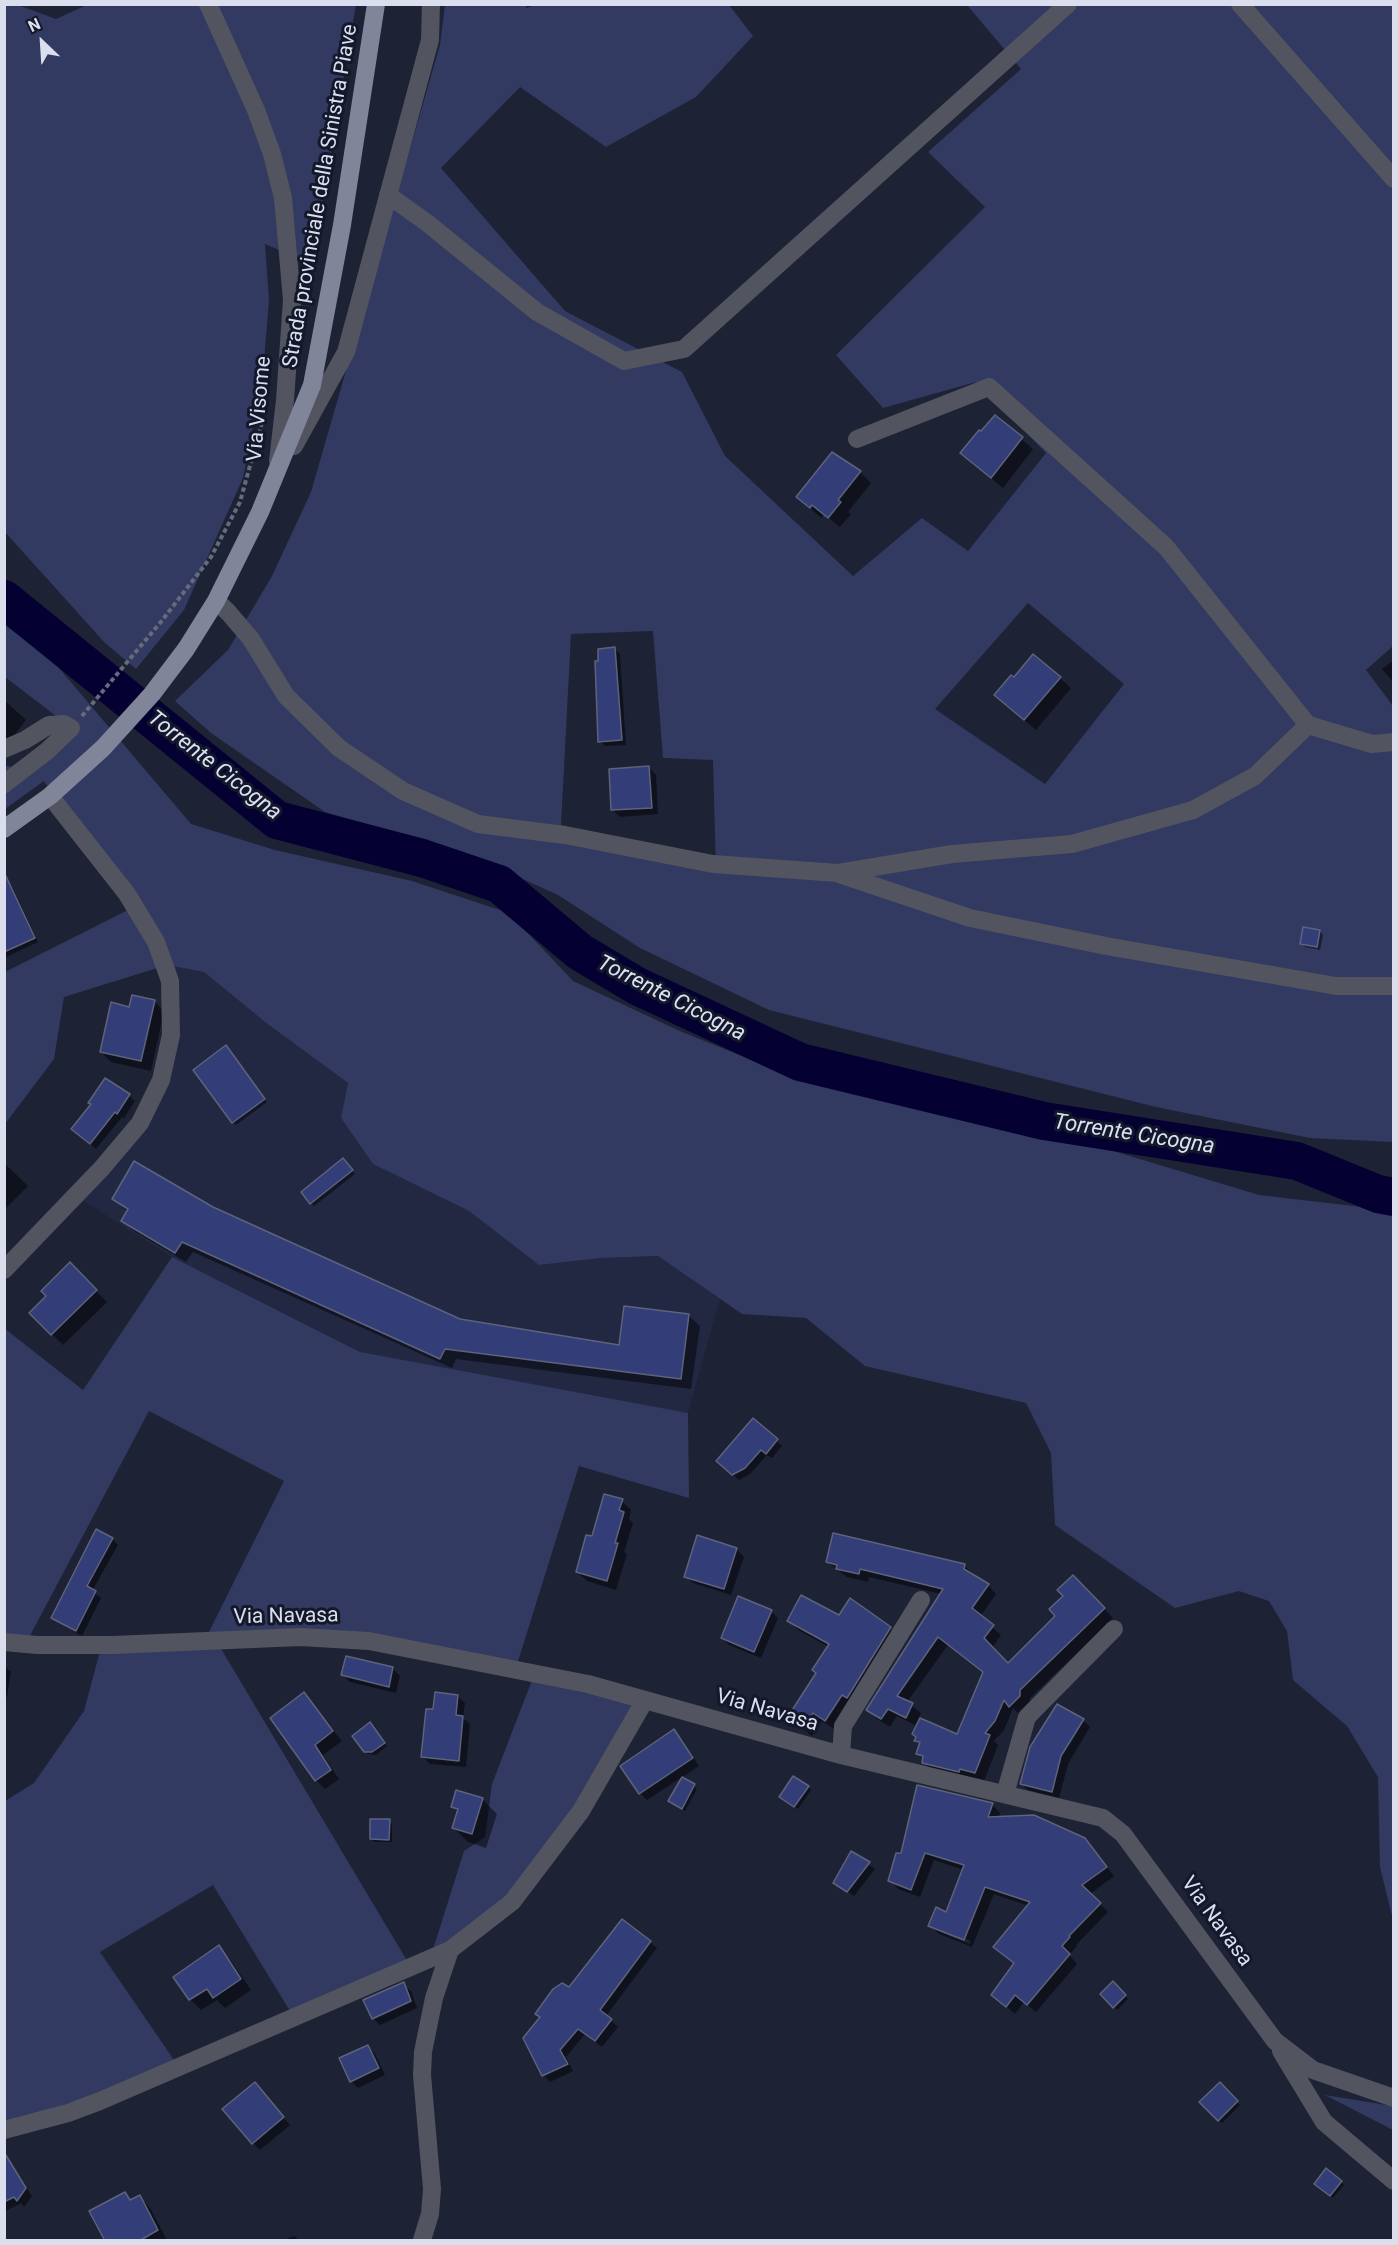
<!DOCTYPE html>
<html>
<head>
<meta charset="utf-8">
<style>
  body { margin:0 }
  #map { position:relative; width:1398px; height:2245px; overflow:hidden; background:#1d2235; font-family:Roboto,sans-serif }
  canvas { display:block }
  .frame { position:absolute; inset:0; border:6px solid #dbdfed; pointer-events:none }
  .north { position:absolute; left:12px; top:12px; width:60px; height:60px; -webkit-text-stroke:4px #14182b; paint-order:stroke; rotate:335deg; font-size:16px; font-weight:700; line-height:24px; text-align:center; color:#dbdfed }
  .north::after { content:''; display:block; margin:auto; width:21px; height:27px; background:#dbdfed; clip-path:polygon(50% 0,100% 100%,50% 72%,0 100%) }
</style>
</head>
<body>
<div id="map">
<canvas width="1398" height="2245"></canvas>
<div class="frame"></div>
<div class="north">N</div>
</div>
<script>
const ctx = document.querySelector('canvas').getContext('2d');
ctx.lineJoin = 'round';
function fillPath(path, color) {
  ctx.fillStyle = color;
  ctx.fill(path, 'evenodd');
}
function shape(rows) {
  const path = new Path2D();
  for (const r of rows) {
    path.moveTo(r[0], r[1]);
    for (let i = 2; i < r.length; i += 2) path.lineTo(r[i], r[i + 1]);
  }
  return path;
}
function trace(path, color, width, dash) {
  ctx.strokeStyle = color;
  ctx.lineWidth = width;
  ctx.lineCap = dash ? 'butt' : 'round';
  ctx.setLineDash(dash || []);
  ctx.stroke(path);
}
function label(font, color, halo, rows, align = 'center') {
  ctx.font = font + ' Roboto,sans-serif';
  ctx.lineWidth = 6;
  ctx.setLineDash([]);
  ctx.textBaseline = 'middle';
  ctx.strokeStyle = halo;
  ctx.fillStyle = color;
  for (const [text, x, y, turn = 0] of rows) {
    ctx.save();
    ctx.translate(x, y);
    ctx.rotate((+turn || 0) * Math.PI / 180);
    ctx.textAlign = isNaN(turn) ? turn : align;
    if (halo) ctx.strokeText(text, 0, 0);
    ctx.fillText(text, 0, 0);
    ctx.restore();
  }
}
const built = shape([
  [167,965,204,972,265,1022,348,1083,341,1118,373,1164,469,1211,539,1265,601,1258,658,1256,720,1299,688,1413,416,1380,172,1257,71,1193,126,1133,152,1089,165,1029]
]);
const green = shape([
  [89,4,356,5,312,264,265,244,269,300,263,374,243,478,184,610,136,669,105,643,5,532,5,5,18,5,56,19],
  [526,4,526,8,540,4,729,5,753,36,696,97,606,147,520,87,441,168,565,311,682,372,725,456,853,576,922,518,968,551,1046,453,976,382,883,408,836,355,985,207,928,152,1021,69,967,5,1393,5,1394,645,1366,670,1393,706,1393,1142,1310,1138,1156,1107,769,1010,640,948,558,895,461,851,325,812,211,733,175,701,228,650,272,576,311,492,440,45,445,5],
  [1028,603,1124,684,1045,784,935,709],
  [653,631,663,758,713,760,716,870,561,825,571,634],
  [5,625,53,661,191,824,275,850,412,881,509,913,573,981,682,1032,804,1081,1100,1147,1259,1195,1371,1208,1393,1216,1393,1920,1380,1867,1378,1777,1347,1726,1293,1680,1287,1631,1269,1601,1239,1591,1175,1608,1055,1525,1051,1453,1026,1403,865,1366,806,1318,742,1314,658,1256,601,1258,539,1265,469,1211,373,1164,341,1118,348,1083,265,1022,204,972,167,965,64,997,54,1059,5,1124,5,972,130,909,44,781,5,809,5,766,32,768,77,732,5,677],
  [172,1257,360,1352,688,1413,689,1498,579,1466,515,1671,368,1645,220,1647,409,1964,290,2011,213,1885,100,1952,174,2060,102,2093,5,2123,5,1801,34,1783,84,1711,100,1651,207,1636,284,1481,149,1411,24,1647,5,1645,4,1328,83,1390],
  [534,1675,647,1706,518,1901,431,1956,464,1851,485,1837,492,1784],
  [1325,2095,1393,2106,1393,2130]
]);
const shadow = shape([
  [995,417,1033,449,1003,488,962,453],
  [860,472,871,483,848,512,851,514,840,527,824,514,821,518,798,497],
  [614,649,620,654,626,745,605,746,599,741,600,662],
  [1394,660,1394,683,1382,669],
  [1060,678,1071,688,1036,730,1007,706,1014,680],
  [4,700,26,720,6,746,4,744],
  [649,768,656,775,658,814,620,817,613,810],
  [9,884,13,888,38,942,4,958,4,886],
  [1320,931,1323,935,1320,950,1305,947,1302,944],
  [154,1001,164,1011,151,1071,111,1062,101,1052,130,1008],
  [229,1050,267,1102,236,1125,233,1122],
  [129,1096,135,1101,124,1118,122,1117,96,1149,79,1134,92,1105],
  [4,1163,28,1186,4,1210],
  [346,1163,355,1174,314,1206,311,1203],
  [114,1199,212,1209,459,1321,620,1347,689,1316,700,1326,691,1389,456,1359,452,1368,193,1252,186,1262,134,1231,123,1221,128,1212],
  [70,1265,107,1302,63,1345,31,1313,48,1297],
  [753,1420,782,1446,772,1458,767,1455,750,1474,739,1480,718,1461],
  [622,1501,631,1510,629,1519,633,1523,624,1552,627,1554,616,1590,587,1581,577,1572,593,1538],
  [96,1531,112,1539,118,1545,92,1591,101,1598,82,1636,59,1623,53,1618],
  [698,1537,737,1550,744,1557,731,1595,693,1583,686,1576],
  [827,1562,964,1565,973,1574,973,1576,988,1585,996,1594,980,1617,1001,1635,992,1648,1009,1665,1057,1616,1073,1577,1113,1618,1029,1699,1031,1701,1019,1714,1013,1708,1004,1730,994,1741,998,1745,984,1781,932,1771,918,1753,921,1745,916,1741,958,1736,984,1673,948,1645,907,1702,921,1713,915,1725,897,1716,890,1727,877,1719,868,1710,941,1594,869,1577,868,1582,847,1577],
  [771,1611,778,1618,761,1658,729,1645,722,1638],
  [839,1617,890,1628,899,1637,834,1729,822,1721,812,1736,789,1718,818,1674,829,1647,798,1630,789,1621],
  [347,1658,393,1669,400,1676,396,1693,350,1682,343,1675],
  [4,1666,11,1672,7,1697,4,1697],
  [304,1694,342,1741,323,1755,339,1779,325,1789,316,1780],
  [458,1696,465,1703,463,1718,470,1724,466,1767,430,1764,423,1757,434,1711],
  [1083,1720,1090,1727,1068,1764,1059,1798,1028,1790,1021,1783],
  [373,1727,387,1746,376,1755,369,1754,365,1751],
  [674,1731,681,1738,699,1766,647,1800,640,1793],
  [694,1786,697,1789,685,1811,670,1801],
  [808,1787,811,1790,798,1809,784,1800],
  [482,1799,497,1814,486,1848,468,1842,453,1827,458,1812,453,1806],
  [992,1804,1000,1813,999,1818,1085,1840,1114,1876,1090,1894,1108,1912,1076,1945,1077,1946,1069,1955,1077,1964,1036,2012,1024,2002,1015,2014,993,1995,1015,1964,995,1947,1029,1906,994,1894,972,1947,939,1934,930,1925,947,1914,964,1870,934,1860,920,1897,898,1889,890,1880,898,1851,903,1854],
  [938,1928,971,1941,970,1944,938,1931],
  [389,1821,392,1824,392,1842,374,1842,371,1839],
  [851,1853,875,1869,854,1896,835,1883],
  [650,1942,657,1948,606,2016,618,2027,602,2047,585,2034,566,2057,573,2071,550,2082,543,2075,569,1990],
  [218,1947,229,1958,251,1990,225,2008,217,2000,201,2010,190,1999,175,1977],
  [1113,1983,1128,1999,1117,2010,1102,1994],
  [403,1984,411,1991,417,2008,380,2025,373,2018],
  [368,2047,375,2054,385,2075,358,2088,351,2081],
  [1220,2085,1240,2105,1222,2123,1202,2102],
  [261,2091,290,2125,260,2150,253,2143],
  [4,2153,32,2196,24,2207,21,2203,4,2212],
  [1341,2182,1344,2185,1333,2198,1319,2187],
  [125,2194,132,2201,140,2197,150,2208,167,2240,106,2240],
  [294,2236,299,2240,283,2240]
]);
const river = shape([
  [4,599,277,820,422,858,499,884,580,952,637,986,800,1062,1044,1121,1297,1161,1378,1194,1394,1197]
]);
const building = shape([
  [995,415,1023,437,991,478,960,453,979,430,981,431,995,415],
  [832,452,861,471,838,500,841,502,828,518,812,505,810,508,796,497,832,452],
  [615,647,622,740,598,742,595,661,598,661,598,649,615,647],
  [1033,654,1061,677,1024,720,994,695,1011,675,1014,677,1033,654],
  [649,766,652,808,611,810,609,769,649,766],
  [4,872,35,938,4,952,4,872],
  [1303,927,1320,930,1317,947,1300,944,1303,927],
  [132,995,155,1000,141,1061,100,1052,111,1002,129,1007,132,995],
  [226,1045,265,1099,232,1123,193,1070,226,1045],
  [105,1078,130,1094,117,1114,115,1112,90,1144,71,1129,91,1104,88,1103,105,1078],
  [343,1158,353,1170,310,1204,301,1192,343,1158],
  [134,1161,213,1207,460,1319,619,1345,624,1306,689,1314,681,1379,445,1349,440,1359,182,1242,175,1253,121,1221,128,1209,112,1199,134,1161],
  [70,1262,97,1290,51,1335,29,1313,46,1296,41,1291,70,1262],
  [753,1418,778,1439,766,1454,761,1450,745,1468,732,1475,716,1461,753,1418],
  [604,1494,623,1499,619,1510,624,1512,615,1543,618,1543,607,1581,576,1572,586,1535,592,1536,604,1494],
  [96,1529,113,1538,87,1586,96,1591,76,1631,51,1618,96,1529],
  [833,1533,965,1564,964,1569,989,1584,972,1608,994,1625,984,1638,1008,1663,1055,1616,1049,1609,1063,1596,1057,1590,1073,1575,1105,1608,1020,1690,1020,1696,1009,1707,1004,1700,995,1721,985,1733,990,1735,975,1773,960,1769,959,1772,922,1763,923,1756,916,1754,920,1742,914,1741,916,1737,912,1734,920,1718,957,1734,983,1672,938,1637,897,1696,913,1703,906,1718,888,1709,881,1719,866,1710,943,1589,860,1569,859,1574,836,1569,837,1565,826,1562,833,1533],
  [697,1535,737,1548,724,1589,684,1577,697,1535],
  [801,1595,839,1615,850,1598,891,1627,847,1698,842,1695,825,1721,813,1713,803,1728,787,1718,816,1673,812,1670,829,1644,787,1621,801,1595],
  [738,1596,772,1610,754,1652,721,1638,738,1596],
  [346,1656,393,1667,389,1687,341,1675,346,1656],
  [304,1692,333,1731,315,1745,331,1770,315,1781,270,1718,304,1692],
  [435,1692,458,1695,456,1715,463,1716,459,1761,421,1757,426,1709,433,1709,435,1692],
  [1057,1704,1084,1719,1061,1756,1052,1792,1020,1784,1030,1747,1057,1704],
  [370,1722,385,1743,372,1752,364,1752,352,1736,370,1722],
  [674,1729,693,1758,639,1794,620,1766,674,1729],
  [793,1776,809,1786,794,1807,779,1797,793,1776],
  [682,1777,695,1784,682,1809,668,1801,682,1777],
  [917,1785,993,1803,988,1817,1034,1815,1085,1838,1107,1867,1082,1885,1101,1903,1069,1936,1070,1937,1062,1946,1070,1954,1027,2005,1015,1995,1006,2007,991,1995,1014,1963,993,1947,1030,1902,985,1887,964,1940,928,1926,936,1907,946,1912,964,1865,925,1853,911,1890,888,1881,896,1853,901,1853,917,1785],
  [456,1790,483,1798,472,1834,452,1828,458,1809,451,1807,456,1790],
  [370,1819,390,1819,389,1840,370,1839,370,1819],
  [851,1851,870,1862,847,1892,833,1883,851,1851],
  [622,1919,651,1941,600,2010,612,2019,595,2041,578,2029,560,2050,568,2064,542,2076,523,2038,540,2017,535,2014,553,1989,562,1983,569,1987,622,1919],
  [219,1945,241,1979,213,1998,207,1989,189,2000,173,1977,219,1945],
  [1113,1981,1126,1995,1113,2008,1100,1994,1113,1981],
  [404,1982,411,2001,372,2019,363,2000,404,1982],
  [368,2045,379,2068,350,2082,339,2058,368,2045],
  [255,2082,284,2117,252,2144,222,2109,255,2082],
  [1220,2082,1238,2101,1218,2121,1199,2102,1220,2082],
  [4,2152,26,2188,17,2201,14,2197,4,2202,4,2152],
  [1326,2168,1342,2181,1330,2196,1314,2184,1326,2168],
  [125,2192,130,2200,140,2195,158,2230,139,2241,105,2241,89,2211,125,2192]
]);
const path = shape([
  [82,716,160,623,211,557,240,502,262,422]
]);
const minor = shape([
  [208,4,256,110,272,154,283,198,292,300,285,400,278,461],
  [1240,4,1394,179],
  [388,195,426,222,537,312,624,361,684,349,1068,4],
  [857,439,989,387,1166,547,1308,725,1372,744,1394,742],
  [294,446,346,352,430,40,431,4],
  [216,601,228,612,251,639,286,696,339,748,403,791,478,824,565,835,713,864,838,873,952,854,1072,844,1193,810,1255,776,1308,725],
  [4,749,25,740,49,725,64,724,71,728,47,751,4,784],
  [839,874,970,918,1106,946,1336,986,1394,986],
  [4,1270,102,1168,140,1123,161,1080,171,1035,170,981,156,942,127,894,50,796],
  [4,1642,37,1645,113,1645,300,1637,369,1641,588,1684,841,1755,1103,1818,1123,1834,1275,2041,1313,2070,1394,2098],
  [841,1755,843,1726,921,1600],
  [1005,1794,1027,1717,1114,1629],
  [1281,2051,1324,2122,1394,2181],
  [4,2130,68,2113,100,2101,450,1950],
  [422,2240,430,2214,432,2189,422,2075,423,2052,434,1998,450,1950,512,1902,581,1811,645,1700]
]);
const major = shape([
  [4,829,50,796,103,748,152,694,186,649,216,601,260,512,312,385,342,225,376,4]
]);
const streetNames = [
  ["Strada provinciale della Sinistra Piave",321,196,-80],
  ["Via Visome",260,409,-85],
  ["Via Navasa",286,1617,-1],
  ["Via Navasa",767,1711,16],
  ["Via Navasa",1216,1922,54]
];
const waterNames = [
  ["Torrente Cicogna",214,766,38],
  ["Torrente Cicogna",671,999,27],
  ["Torrente Cicogna",1134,1135,9]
];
fillPath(built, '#222842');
fillPath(green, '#323a61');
fillPath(shadow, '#0007');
trace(river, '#050032', 38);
fillPath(building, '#333d78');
trace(building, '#5d637b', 1.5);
trace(path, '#666b7c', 4, [4.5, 3]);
trace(minor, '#52545f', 18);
trace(major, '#80859a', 18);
label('21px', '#dbdfed', '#14182b', streetNames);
label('italic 22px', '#dce1f4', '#14182b', waterNames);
</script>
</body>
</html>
